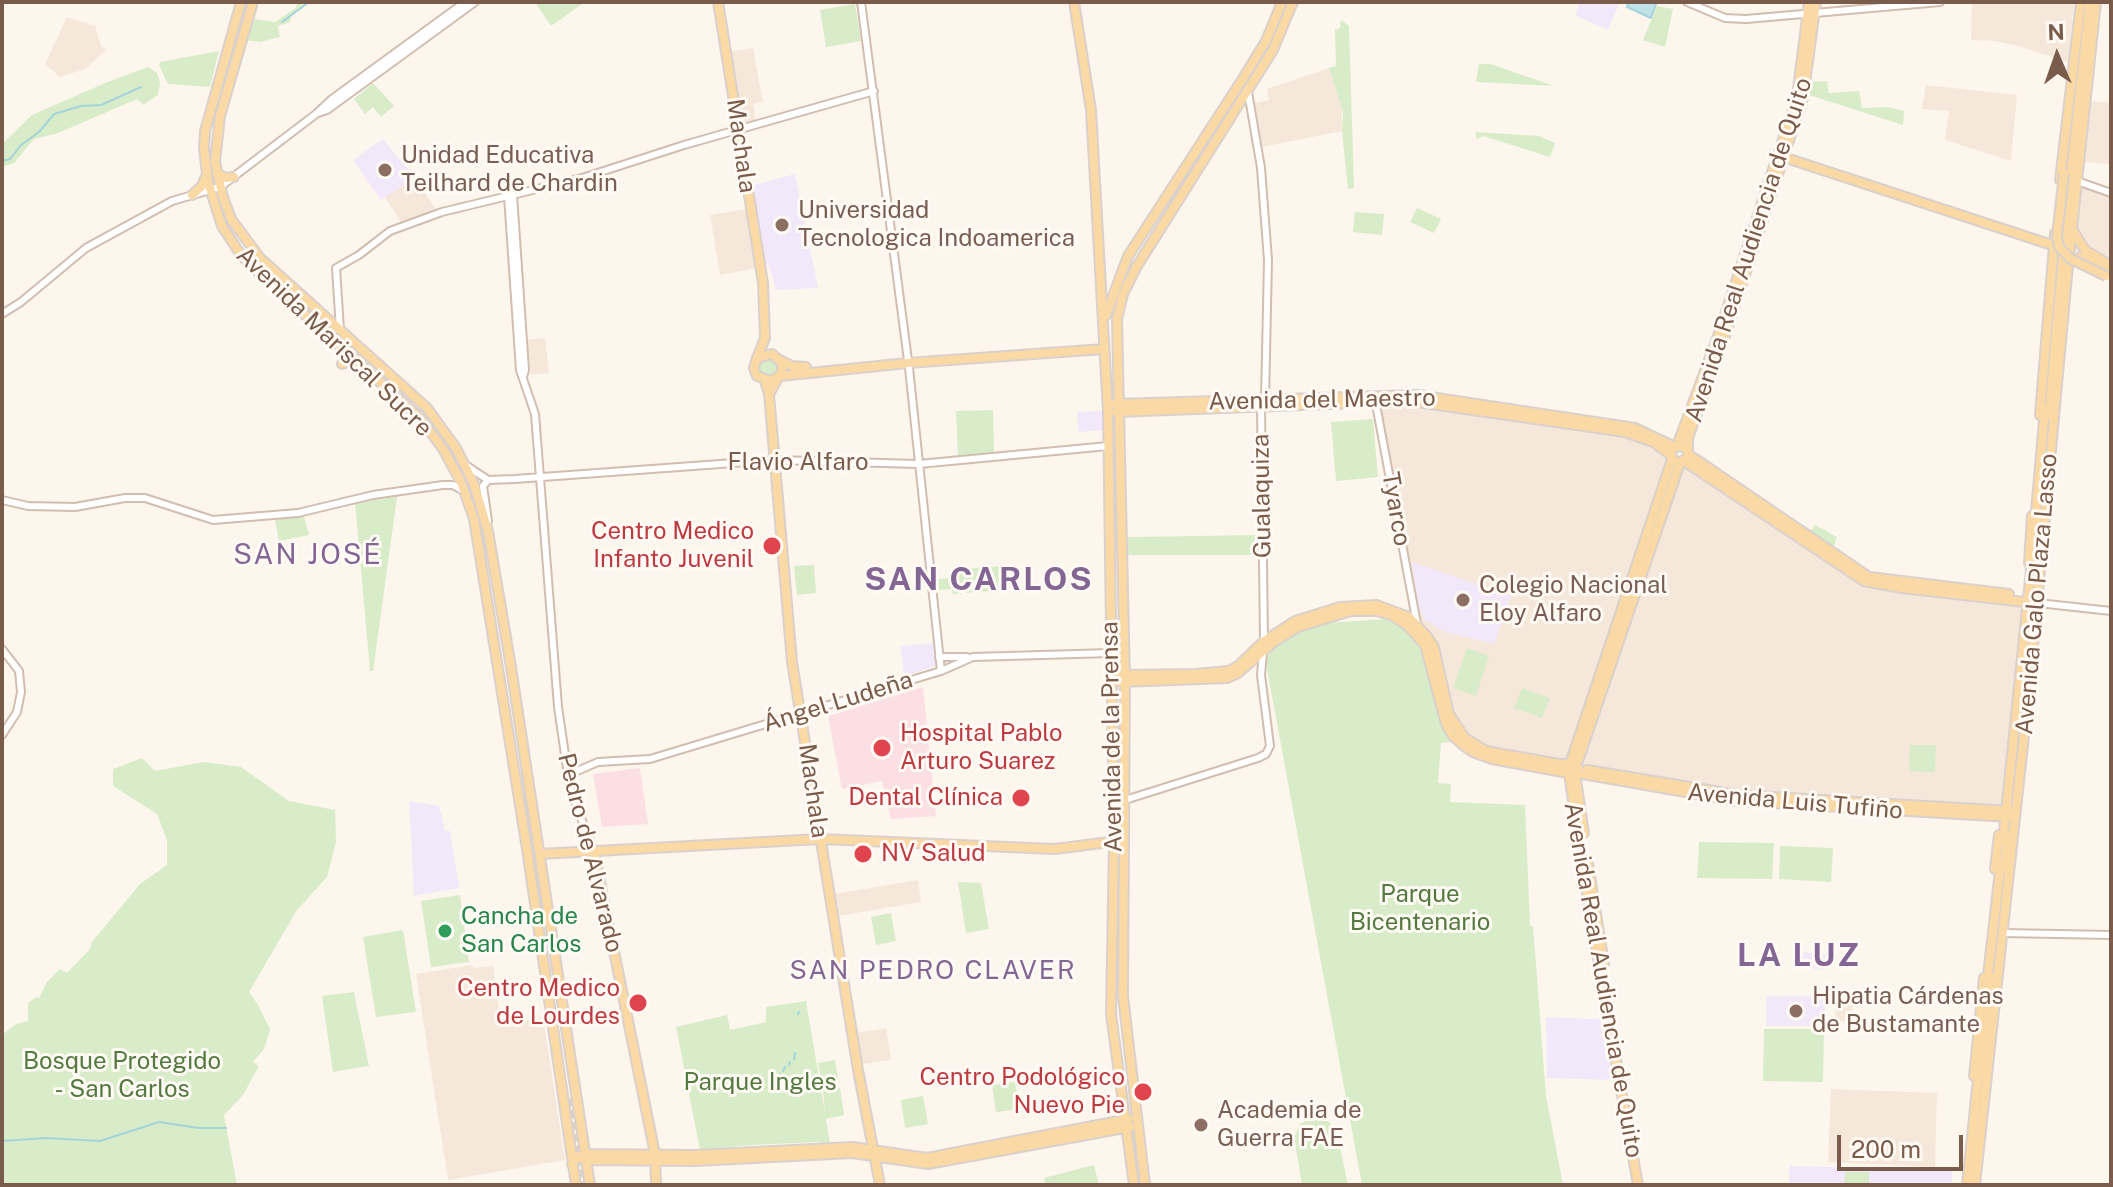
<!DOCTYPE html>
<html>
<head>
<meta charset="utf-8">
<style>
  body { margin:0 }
  #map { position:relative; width:2113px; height:1187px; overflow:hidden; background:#fdf6ec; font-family:"Public Sans",sans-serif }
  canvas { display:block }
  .frame { position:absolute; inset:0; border:4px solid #7a5c4d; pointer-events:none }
  .north { position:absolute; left:2017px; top:16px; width:80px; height:80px; -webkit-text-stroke:6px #fffaf3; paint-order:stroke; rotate:358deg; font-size:22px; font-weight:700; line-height:32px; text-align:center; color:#7a5c4d }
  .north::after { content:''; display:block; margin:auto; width:28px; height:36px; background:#7a5c4d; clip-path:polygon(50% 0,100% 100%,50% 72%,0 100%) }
  .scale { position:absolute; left:1837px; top:1135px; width:126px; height:36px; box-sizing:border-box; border:4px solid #7a5c4d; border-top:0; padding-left:10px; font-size:24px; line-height:28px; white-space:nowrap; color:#7a5c4d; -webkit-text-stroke:6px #fffaf3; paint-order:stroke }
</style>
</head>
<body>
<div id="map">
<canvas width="2113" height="1187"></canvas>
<div class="frame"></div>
<div class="north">N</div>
<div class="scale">200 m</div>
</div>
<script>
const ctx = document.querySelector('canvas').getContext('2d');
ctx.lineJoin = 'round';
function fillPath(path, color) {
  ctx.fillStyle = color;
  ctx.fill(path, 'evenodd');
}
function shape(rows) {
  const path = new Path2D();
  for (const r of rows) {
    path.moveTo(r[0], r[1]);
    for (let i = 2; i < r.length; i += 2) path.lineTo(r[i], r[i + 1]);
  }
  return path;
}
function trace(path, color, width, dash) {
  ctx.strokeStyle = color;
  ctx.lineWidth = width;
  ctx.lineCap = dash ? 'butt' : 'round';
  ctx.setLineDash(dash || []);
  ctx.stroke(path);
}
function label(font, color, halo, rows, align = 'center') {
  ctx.font = font + ' "Public Sans",sans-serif';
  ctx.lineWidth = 6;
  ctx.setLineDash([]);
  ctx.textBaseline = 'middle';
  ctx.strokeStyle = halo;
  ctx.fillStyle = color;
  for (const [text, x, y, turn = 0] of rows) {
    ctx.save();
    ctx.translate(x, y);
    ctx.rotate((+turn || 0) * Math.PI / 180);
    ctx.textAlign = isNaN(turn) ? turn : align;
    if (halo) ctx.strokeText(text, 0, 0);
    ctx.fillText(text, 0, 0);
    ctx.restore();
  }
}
const residential = shape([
  [2074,2,2068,62,2018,46,1995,41,1971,40,1972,3],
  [67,17,95,26,101,46,106,50,85,69,60,77,45,64],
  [753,48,763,102,753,104,756,122,743,124,730,52],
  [1329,68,1342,106,1342,131,1262,147,1254,103,1269,100,1267,89],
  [1926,85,2017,95,2011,161,1945,140,1949,111,1922,109],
  [2091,101,2111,103,2111,189,2108,189,2110,164,2085,162],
  [415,178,436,210,401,222,385,197],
  [2074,182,2111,193,2111,278,2065,255],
  [747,209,757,268,720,275,710,215],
  [545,338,549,373,531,375,527,340],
  [1376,401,1410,401,1635,434,1682,462,1844,570,2025,602,2002,810,1779,798,1578,769,1477,747,1448,713,1434,647,1420,626],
  [918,880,921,902,838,916,834,894],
  [472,965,474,968,493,966,501,1024,543,1017,565,1160,448,1180,416,974],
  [1836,995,1853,996,1852,1021,1835,1021],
  [886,1028,891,1060,863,1064,857,1033],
  [1831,1089,1937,1093,1935,1167,1828,1162]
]);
const education = shape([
  [1580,2,1620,2,1608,30,1575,15],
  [383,139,415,178,381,200,353,160],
  [795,174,818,288,776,290,769,265,764,266,754,185],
  [1103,411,1104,430,1079,432,1077,412],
  [1412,562,1511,596,1494,644,1445,632,1425,620,1418,605],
  [934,643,937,665,904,677,901,646],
  [409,801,439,806,445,830,450,831,459,888,414,896],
  [1799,952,1827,954,1825,970,1801,967],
  [1766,996,1825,996,1825,1026,1766,1026],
  [1546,1017,1594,1019,1604,1017,1615,1080,1547,1078],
  [1790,1166,1952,1170,1952,1185,1789,1185]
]);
const medical = shape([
  [923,687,936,816,891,819,882,781,842,789,828,716],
  [640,768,648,824,602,827,593,774]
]);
const green = shape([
  [297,2,306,2,291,15,290,22,278,26,280,37,260,42,243,40,248,18,275,22,296,8],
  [535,2,585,2,551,26],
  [855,4,861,41,826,47,820,10],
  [1657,6,1673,9,1665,47,1643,40],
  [1341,20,1349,26,1354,188,1348,189,1342,131,1343,112,1329,68,1336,66,1335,30,1340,28],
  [219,51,210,87,168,84,159,65,160,62],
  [1479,64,1491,64,1554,86,1476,82],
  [148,67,157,73,160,83,158,95,143,105,137,99,58,133,34,139,14,163,2,167,2,144,32,115,105,83],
  [1827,81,1829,93,1859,91,1862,108,1887,107,1904,111,1903,125,1809,95,1810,82],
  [373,83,394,106,381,117,373,107,365,114,354,99],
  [1475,132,1539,136,1555,143,1550,157,1483,136,1477,139],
  [1417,208,1441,219,1434,233,1410,222],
  [1355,212,1384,214,1382,235,1353,232],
  [764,356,779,360,778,376,762,378,756,364],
  [993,410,994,454,958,457,956,411],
  [1373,419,1378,477,1336,481,1331,422],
  [397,497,373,671,370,671,355,502],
  [304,516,309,535,279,541,275,520],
  [1815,525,1837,537,1833,548,1809,533],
  [1260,535,1260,555,1128,555,1128,537],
  [814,565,816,593,797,595,794,566],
  [1002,566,1004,590,953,594,952,589,939,590,938,579,952,578,952,570],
  [1388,619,1404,627,1415,638,1431,664,1451,738,1451,742,1441,743,1438,783,1451,784,1450,802,1525,805,1530,926,1533,926,1546,1096,1563,1185,1362,1185,1265,658,1284,639,1303,627,1324,623],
  [1467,648,1489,656,1476,696,1453,688],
  [1522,688,1550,698,1542,718,1514,708],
  [1910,745,1936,745,1935,772,1909,771],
  [142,758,155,771,204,762,241,767,289,801,335,810,336,842,327,877,297,910,249,992,258,1005,270,1029,264,1049,253,1062,259,1066,243,1095,224,1115,237,1185,2,1185,2,1035,16,1024,28,1021,28,1003,36,997,39,998,47,982,60,969,67,973,90,949,92,942,140,884,167,865,167,840,157,814,113,786,113,769],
  [1699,842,1774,843,1772,879,1697,878],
  [1780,846,1833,848,1831,882,1779,879],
  [958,882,981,883,989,929,966,933],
  [460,895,469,962,431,967,421,901],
  [891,913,896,941,876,945,871,917],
  [403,930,416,1012,376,1017,363,937],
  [354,992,369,1066,333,1072,322,996],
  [806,1001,825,1113,823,1090,840,1088,844,1115,826,1119,830,1144,819,1142,751,1145,700,1150,676,1027,727,1015,730,1030,766,1022,766,1007],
  [1764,1029,1824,1029,1823,1082,1763,1081],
  [835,1060,839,1083,822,1085,818,1063],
  [1015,1082,1020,1109,996,1112,992,1085],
  [923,1096,928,1124,905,1128,901,1100],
  [1310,1118,1325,1119,1336,1128,1348,1185,1302,1185,1294,1137,1300,1124],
  [1094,1165,1099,1185,1046,1185,1044,1178],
  [1845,1172,1869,1172,1869,1184,1844,1184]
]);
const water = shape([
  [1628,2,1657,2,1651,18,1627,7,1628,2]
]);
const stream = shape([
  [282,22,309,2],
  [2,161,10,159,21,145,39,132,54,114,81,106,101,105,141,87],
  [798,1014,799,1012],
  [794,1059,795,1053],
  [789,1065,790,1062],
  [783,1071,785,1067],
  [779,1075,780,1074],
  [2,1141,46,1138,100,1141,159,1122,199,1128,226,1128]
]);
const majorTunnel = shape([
  [572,1098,586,1185]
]);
const minor = shape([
  [861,2,909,368,941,671],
  [1687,2,1725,18,1746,19,1940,2],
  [318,113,327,110,475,2],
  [2077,181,2111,193],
  [513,195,525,370,523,377],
  [508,196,520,370,535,414,558,707,570,789,594,852],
  [2,314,21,302,86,248,172,201,220,187,316,114,332,99,465,2],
  [340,330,336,268,359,255,390,231,442,212,582,178,684,145,874,91],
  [1375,399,1417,624],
  [464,464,488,480,515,479,775,460,919,464,1108,446],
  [2,500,28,506,75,507,125,498,145,498,213,520,298,513,373,495,443,485,453,485,464,491],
  [488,521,483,486,488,480],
  [2038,603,2111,611],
  [2,649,19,671,21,692,17,712,2,735],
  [939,657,967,657],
  [568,775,598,762,650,759,941,671,973,657,1111,653],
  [1125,800,1258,758,1266,754,1270,746,1261,675,1264,641,1261,407,1265,400,1268,260,1261,168,1248,92],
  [2002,933,2111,935]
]);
const major = shape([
  [241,2,205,131,204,149,208,182,222,226,241,255,263,277,421,419,443,449,461,482,474,519,527,849,576,1185],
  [253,2,220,116,215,162,223,197,231,219,260,258,427,408,456,448,474,484,488,531,511,667,590,1185],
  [718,2,763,283,765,338,757,358],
  [1074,2,1091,110,1108,412,1114,841,1111,1014,1134,1185],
  [1780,156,2049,244],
  [217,173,225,178,234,177],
  [2060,180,2081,2],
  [192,195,202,186,206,176],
  [2073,231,2085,250,2111,266],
  [2081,257,2111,271],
  [1106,315,1128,256,1244,77,1266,41,1282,2],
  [780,360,792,366,806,367],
  [342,364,357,359],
  [780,376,908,363,1104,349],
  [765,381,769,394,792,662,858,1070,880,1185],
  [769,394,782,371,782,363,772,354,757,358,754,368,757,376,770,381,778,377],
  [1115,404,1417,395,1635,428,1675,447],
  [1116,412,1410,401,1625,432,1653,442,1671,455],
  [2040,415,2055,233],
  [2049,415,2068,199,2090,2],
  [1677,446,1719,333,1797,97,1809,2],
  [1687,450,1683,446,1675,447,1671,451,1672,459,1680,463,1688,457,1688,438,1725,336,1803,98,1816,2],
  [1688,454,1869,577,2009,594],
  [1684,461,1864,581,1902,588,2033,603],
  [2035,523,2045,409],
  [2029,563,2032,516],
  [2036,567,2040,516],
  [1121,675,1195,674,1229,671,1238,666,1264,641,1295,621,1340,607,1377,605,1409,617,1426,635,1434,647,1449,714,1465,738,1486,751,1559,764,1574,764,1578,768,1577,773,1569,774,1568,766],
  [1121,682,1227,678,1238,673,1275,641,1298,627,1351,611,1377,611,1391,615,1407,625,1425,645,1446,724,1453,736,1463,745,1473,752,1492,759,1568,773],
  [1578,761,1680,463],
  [1570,764,1672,459],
  [1587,770,1738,795,2011,811],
  [1577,773,1737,801,2010,817],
  [1569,774,1592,925,1638,1185],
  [1576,780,1584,833],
  [2003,841,2032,560],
  [594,852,655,1154,656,1185],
  [540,854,820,839,1055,849,1117,841],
  [1588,863,1604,964],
  [1995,869,1999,835],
  [2004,869,2008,835],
  [1987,984,2001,862],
  [1974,1076,1984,978],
  [1981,1076,1992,978],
  [584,1160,695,1161,852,1153,928,1164,1130,1127],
  [572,1164,579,1156,586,1154,695,1155,852,1147,927,1158,1129,1119],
  [1145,1185,1123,996,1125,682,1117,319,1123,294,1137,266,1273,50,1293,2],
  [1967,1185,1979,1069],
  [1975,1185,2029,690,2067,276,2096,2]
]);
const majorBridge = shape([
  [2064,174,2057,236,2059,247,2071,259,2106,276]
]);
const markers = [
  [385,170,8,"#8d6e63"],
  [782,225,8,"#8d6e63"],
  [772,546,10,"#e0444e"],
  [1463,600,8,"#8d6e63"],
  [882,748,10,"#e0444e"],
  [1021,798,10,"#e0444e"],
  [863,854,10,"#e0444e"],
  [445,931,8,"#2e9e5b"],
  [638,1003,10,"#e0444e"],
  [1796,1011,8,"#8d6e63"],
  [1143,1092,10,"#e0444e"],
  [1201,1125,8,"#8d6e63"]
];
const streetNames = [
  ["Machala",741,146,82],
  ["Avenida Real Audiencia de Quito",1749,250,-72],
  ["Avenida Mariscal Sucre",334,342,44],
  ["Avenida del Maestro",1322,400,-1],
  ["Flavio Alfaro",798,463],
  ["Gualaquiza",1262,496,-91],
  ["Tyarco",1396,509,80],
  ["Avenida Galo Plaza Lasso",2037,594,-85],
  ["Ángel Ludeña",838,702,-17],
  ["Avenida de la Prensa",1112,737,-91],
  ["Machala",813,791,82],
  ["Avenida Luis Tufiño",1795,802,5],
  ["Pedro de Alvarado",590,853,76],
  ["Avenida Real Audiencia de Quito",1603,980,80]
];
const educationNames = [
  ["Unidad Educativa",401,156],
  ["Teilhard de Chardin",401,184],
  ["Universidad",798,211],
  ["Tecnologica Indoamerica",798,239],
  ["Colegio Nacional",1479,586],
  ["Eloy Alfaro",1479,614],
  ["Hipatia Cárdenas",1812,997],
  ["de Bustamante",1812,1025],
  ["Academia de",1217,1111],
  ["Guerra FAE",1217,1139]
];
const healthNames = [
  ["Centro Medico",754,532],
  ["Infanto Juvenil",754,560],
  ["Hospital Pablo",900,734,"left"],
  ["Arturo Suarez",900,762,"left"],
  ["Dental Clínica",1003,798],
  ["NV Salud",881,854,"left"],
  ["Centro Medico",620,989],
  ["de Lourdes",620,1017],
  ["Centro Podológico",1125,1078],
  ["Nuevo Pie",1125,1106]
];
const parkNames = [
  ["Parque",1420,895],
  ["Bicentenario",1420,923],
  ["Bosque Protegido",122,1062],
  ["- San Carlos",122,1090],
  ["Parque Ingles",760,1083]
];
const leisureNames = [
  ["Cancha de",461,917],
  ["San Carlos",461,945]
];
const neighbourhoodNames = [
  ["SAN PEDRO CLAVER",933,971]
];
const quarterNames = [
  ["SAN JOSÉ",308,555]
];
const districtNames = [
  ["SAN CARLOS",979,580],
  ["LA LUZ",1799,956]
];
fillPath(residential, '#f5e8da');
fillPath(education, '#f3e8fa');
fillPath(medical, '#fbdfe3');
fillPath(green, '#d8ecc9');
fillPath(water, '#bfe3e8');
trace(water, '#a5d3da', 2);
trace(stream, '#a5d3da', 2);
trace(majorTunnel, '#dcd0c4', 8, [8, 4]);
trace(minor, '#d1beb0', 10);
trace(major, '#dad1cd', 12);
trace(minor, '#fff', 6);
trace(major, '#fbd9a5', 8);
trace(majorBridge, '#dad1cd', 12, []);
trace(majorBridge, '#fbd9a5', 8);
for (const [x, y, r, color] of markers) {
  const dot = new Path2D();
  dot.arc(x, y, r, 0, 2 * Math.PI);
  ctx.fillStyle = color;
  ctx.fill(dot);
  trace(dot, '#fffaf3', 3);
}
label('24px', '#7a5c4d', '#fffaf3', streetNames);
label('24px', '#785e54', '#fffaf3', educationNames, 'left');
label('24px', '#be3a42', '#fffaf3', healthNames, 'right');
label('24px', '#537a41', '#fffaf3', parkNames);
label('24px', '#27864d', '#fffaf3', leisureNames, 'left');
ctx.letterSpacing = '2px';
label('26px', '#846695', '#fffaf3', neighbourhoodNames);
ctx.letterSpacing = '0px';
ctx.letterSpacing = '2px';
label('28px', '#846695', '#fffaf3', quarterNames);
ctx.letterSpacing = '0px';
ctx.letterSpacing = '2px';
label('bold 32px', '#846695', '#fffaf3', districtNames);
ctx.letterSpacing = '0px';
</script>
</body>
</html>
